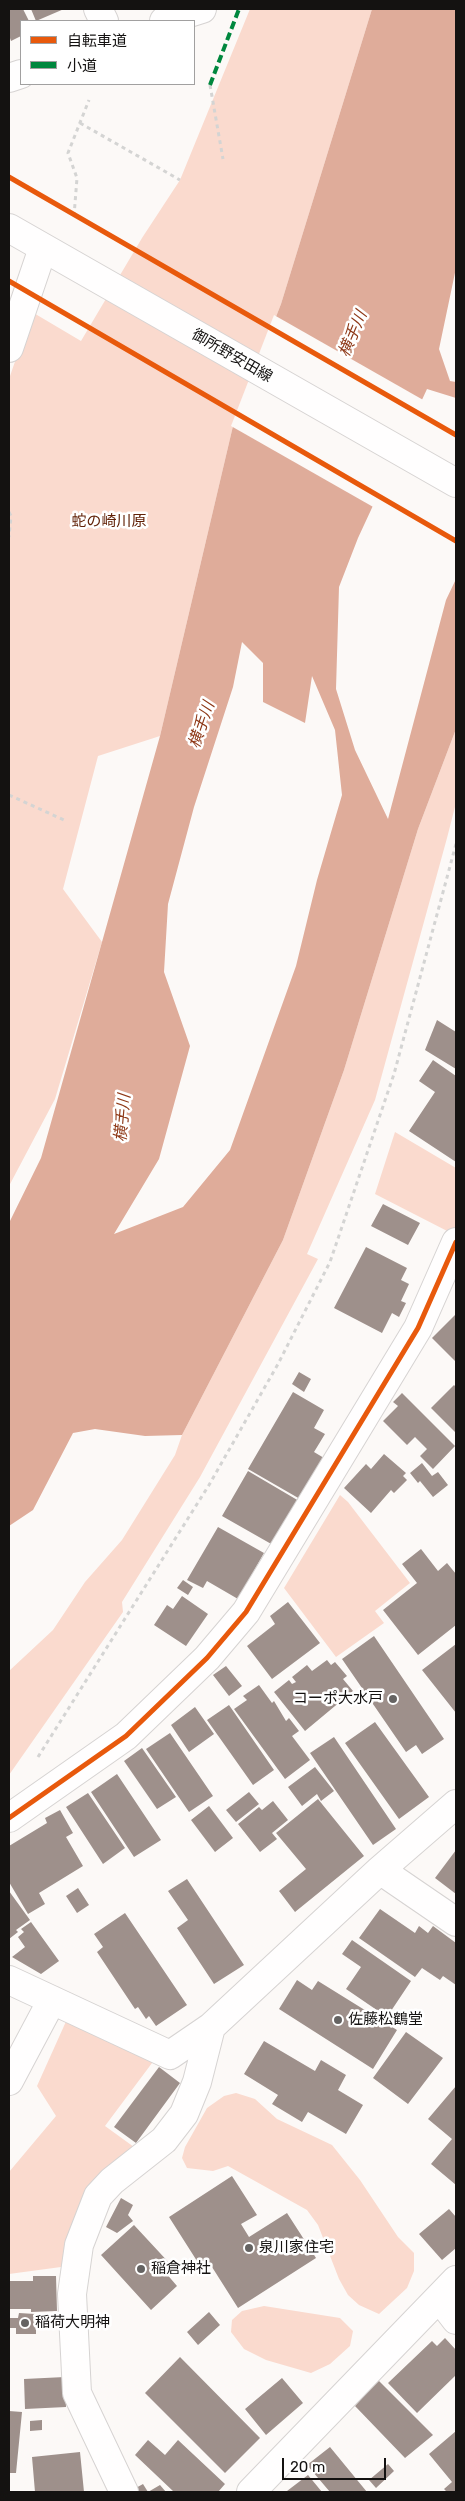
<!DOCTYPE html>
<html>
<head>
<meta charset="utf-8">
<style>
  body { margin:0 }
  #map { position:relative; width:465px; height:2501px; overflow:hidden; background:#fcf9f7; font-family:Rubik,"Noto Sans JP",sans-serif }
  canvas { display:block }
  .frame { position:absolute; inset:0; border:10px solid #141211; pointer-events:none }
  .legend { position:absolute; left:20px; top:20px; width:175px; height:65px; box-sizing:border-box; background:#fff; border:1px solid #a1a0a0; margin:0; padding:6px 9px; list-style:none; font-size:15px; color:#141211 }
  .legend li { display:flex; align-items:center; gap:10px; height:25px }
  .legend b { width:25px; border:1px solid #a1a0a0 }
  .scale { position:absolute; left:282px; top:2458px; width:104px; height:22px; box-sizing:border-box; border:2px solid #141211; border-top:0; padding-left:6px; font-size:15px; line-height:18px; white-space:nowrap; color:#141211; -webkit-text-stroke:4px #fff; paint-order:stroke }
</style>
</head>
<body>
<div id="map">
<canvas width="465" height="2501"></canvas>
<div class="frame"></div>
<ul class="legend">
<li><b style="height:6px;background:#e8590c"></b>自転車道</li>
<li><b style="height:6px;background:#00873e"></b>小道</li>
</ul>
<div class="scale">20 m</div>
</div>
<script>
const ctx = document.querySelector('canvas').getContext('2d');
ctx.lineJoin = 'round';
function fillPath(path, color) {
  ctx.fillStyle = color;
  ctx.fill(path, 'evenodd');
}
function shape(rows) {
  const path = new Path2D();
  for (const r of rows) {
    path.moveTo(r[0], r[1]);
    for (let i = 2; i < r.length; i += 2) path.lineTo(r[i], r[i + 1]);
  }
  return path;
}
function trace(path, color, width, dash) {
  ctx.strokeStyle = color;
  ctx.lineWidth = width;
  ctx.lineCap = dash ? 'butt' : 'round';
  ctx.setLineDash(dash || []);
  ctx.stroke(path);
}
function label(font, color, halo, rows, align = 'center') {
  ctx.font = font + ' Rubik,"Noto Sans JP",sans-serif';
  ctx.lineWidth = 5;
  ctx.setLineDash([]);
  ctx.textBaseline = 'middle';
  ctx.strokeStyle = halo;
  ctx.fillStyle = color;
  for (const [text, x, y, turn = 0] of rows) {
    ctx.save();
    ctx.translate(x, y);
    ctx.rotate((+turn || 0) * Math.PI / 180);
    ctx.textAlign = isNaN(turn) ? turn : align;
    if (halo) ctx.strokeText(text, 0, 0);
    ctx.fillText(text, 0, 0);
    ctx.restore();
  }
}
const green = shape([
  [250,9,372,9,281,304,233,426,160,736,98,756,63,889,102,942,55,1099,9,1186,9,379,32,312,81,341,142,238,180,180],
  [456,729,456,803,447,838,375,1100,307,1254,318,1259,200,1477,122,1602,123,1612,9,1775,9,1671,53,1630,85,1582,122,1540,175,1455,182,1435,283,1240,344,1070,418,829],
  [395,1132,456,1168,456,1226,453,1234,375,1194],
  [340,1495,348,1502,410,1583,375,1611,384,1623,336,1657,284,1588],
  [68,2017,155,2059,105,2126,134,2147,102,2171,85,2192,61,2267,9,2274,9,2172,56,2116,37,2086],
  [236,2093,255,2099,277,2119,332,2145,360,2180,398,2237,414,2253,414,2271,407,2288,379,2314,359,2305,348,2295,339,2279,318,2225,307,2210,228,2166,213,2171,187,2168,182,2158,185,2147,207,2108,224,2096],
  [264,2306,340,2318,353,2331,350,2346,330,2364,311,2373,266,2360,244,2349,231,2332,232,2320,242,2311]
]);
const water = shape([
  [372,9,456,9,456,268,439,349,450,381,456,382,456,398,427,389,358,538,339,587,336,689,355,750,388,819,446,600,456,579,456,729,418,829,344,1070,283,1240,182,1435,145,1436,95,1429,73,1433,33,1510,9,1526,9,1223,41,1158,102,942,160,736,233,426,281,304],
  [242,642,263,663,263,702,305,723,312,676,335,730,342,795,317,880,296,966,230,1150,183,1207,114,1234,159,1159,190,1046,164,972,168,904,194,807,233,687]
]);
const pier = shape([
  [274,315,425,401,375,508,231,426]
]);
const building = shape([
  [9,9,23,9,29,21,21,21,21,36,11,41,9,35],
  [31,9,64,9,36,21],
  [437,1020,456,1032,456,1069,425,1050],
  [433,1060,456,1076,456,1162,409,1131,435,1092,419,1081],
  [383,1204,420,1223,408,1245,371,1226],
  [366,1247,407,1268,401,1280,409,1284,401,1301,406,1303,399,1317,392,1313,382,1333,334,1308],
  [456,1314,456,1362,432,1338],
  [299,1372,311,1379,304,1392,292,1384],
  [454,1385,456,1387,456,1433,431,1408],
  [293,1392,324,1410,314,1428,325,1434,314,1452,324,1458,300,1499,248,1469],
  [402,1393,455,1446,433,1469,420,1456,427,1449,415,1437,407,1445,383,1421,398,1406,393,1402],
  [384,1454,406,1473,403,1476,407,1480,394,1493,391,1490,371,1513,344,1488,366,1464,371,1469],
  [422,1463,432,1476,438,1472,448,1485,433,1497,420,1481,418,1483,410,1473],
  [248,1471,299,1501,273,1545,222,1516],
  [218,1527,264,1553,238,1599,207,1581,203,1588,187,1580],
  [421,1549,438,1571,447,1563,456,1574,456,1625,418,1655,383,1610,417,1583,402,1564],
  [183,1580,193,1587,188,1595,177,1588],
  [182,1596,208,1614,186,1646,154,1625,167,1605,173,1609],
  [288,1602,320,1643,272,1679,247,1646,275,1624,270,1616],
  [374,1636,444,1739,422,1754,416,1745,406,1752,342,1659],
  [456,1644,456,1713,422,1670],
  [327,1660,331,1665,335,1662,347,1676,343,1679,353,1691,305,1731,274,1692,289,1680,292,1684,296,1682,292,1677,307,1665,312,1671],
  [226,1666,242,1686,229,1696,213,1675],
  [259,1685,272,1703,274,1701,286,1721,289,1718,299,1731,292,1736,310,1760,285,1779,234,1709,247,1700,243,1696],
  [229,1705,274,1770,253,1785,207,1720],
  [195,1707,214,1734,189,1752,171,1725],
  [375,1722,429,1797,399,1819,345,1743],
  [170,1733,213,1796,189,1812,146,1749],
  [334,1737,396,1829,373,1845,310,1753],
  [142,1748,176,1797,157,1809,124,1761],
  [315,1767,334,1791,321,1801,317,1794,302,1806,288,1787],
  [117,1774,161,1840,134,1857,91,1792],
  [249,1792,259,1804,236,1822,226,1810],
  [88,1793,125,1848,103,1864,66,1807],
  [318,1799,364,1856,295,1912,279,1891,306,1869,276,1833],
  [273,1801,288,1820,272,1833,277,1839,260,1852,238,1824,259,1807,262,1810],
  [209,1806,233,1838,215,1852,191,1820],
  [60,1810,73,1833,66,1837,83,1866,39,1893,45,1904,28,1914,9,1882,9,1846,47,1823,45,1818],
  [456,1850,456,1894,435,1878],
  [187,1879,244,1965,214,1984,177,1928,188,1920,168,1891],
  [78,1888,89,1905,77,1913,66,1896],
  [9,1891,30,1920,16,1930,18,1932,9,1939],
  [380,1909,415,1933,419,1926,428,1933,433,1926,456,1943,456,1985,443,1976,440,1980,422,1968,415,1977,359,1938],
  [125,1913,187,2005,156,2026,149,2016,146,2019,138,2007,135,2009,97,1952,103,1947,94,1934],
  [31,1922,59,1961,41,1974,12,1957,25,1947,18,1937,24,1932,21,1929],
  [352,1940,411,1981,387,2017,346,1989,361,1967,342,1954],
  [297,1980,312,1990,318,1981,397,2030,373,2069,279,2009],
  [406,2032,443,2058,408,2104,373,2078],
  [264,2041,315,2071,321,2060,346,2075,338,2090,363,2105,346,2134,308,2112,302,2122,272,2104,278,2095,244,2074],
  [159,2067,180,2083,136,2143,114,2127],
  [456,2086,456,2185,431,2164,452,2139,428,2119],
  [232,2176,257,2215,241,2224,249,2237,287,2213,316,2258,238,2308,212,2267,204,2272,169,2217],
  [121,2198,133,2205,128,2215,133,2221,117,2233,106,2227],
  [449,2209,456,2217,456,2248,442,2260,419,2234],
  [134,2225,172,2266,165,2272,177,2286,151,2310,101,2255],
  [33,2276,56,2276,57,2311,31,2312,31,2309,9,2309,9,2281,33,2281],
  [209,2312,220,2325,198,2345,187,2332],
  [19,2313,35,2314,35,2318,41,2319,41,2329,36,2330,36,2334,16,2334,16,2328,10,2328,10,2318,18,2318],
  [445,2338,456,2350,456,2375,417,2413,388,2383,432,2341,437,2346],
  [180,2357,260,2438,225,2473,145,2393],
  [65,2377,66,2407,25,2409,24,2379],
  [282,2378,303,2403,266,2435,245,2409],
  [378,2380,433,2435,405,2458,355,2406],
  [9,2411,22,2412,16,2473,9,2473],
  [42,2420,42,2430,30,2431,30,2421],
  [456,2431,456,2492,447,2492,444,2489,452,2482,429,2454],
  [148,2440,165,2455,178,2440,225,2484,218,2492,174,2492,135,2455],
  [330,2447,367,2492,330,2492,307,2465],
  [80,2452,84,2492,35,2492,32,2457],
  [388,2464,394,2471,376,2488,369,2480],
  [308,2475,322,2492,288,2492,287,2491],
  [143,2484,148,2492,160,2485,166,2492,136,2492,134,2489]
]);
const path = shape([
  [210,85,223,159],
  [80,123,180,180],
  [74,216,77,178,68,153,89,100],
  [9,512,11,516,9,537],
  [9,795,64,820],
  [38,1757,209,1485,278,1364,330,1262,394,1074,456,844]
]);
const street = shape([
  [98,9,104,21],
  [164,21,202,9],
  [9,78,21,74],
  [9,348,43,248],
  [9,1818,126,1736,207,1658,246,1612,418,1328,456,1242],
  [380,1870,456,1922],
  [9,1980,170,2055,211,2027,380,1870,456,1804],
  [9,2081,52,2000],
  [440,2299,456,2320],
  [124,2492,77,2393,72,2294,79,2245,98,2196,112,2181,164,2140,184,2114,197,2082,211,2027],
  [251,2492,456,2280]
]);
const secondary = shape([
  [9,228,456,483]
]);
const quiet = shape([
  [210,85,239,9]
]);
const cycleway = shape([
  [9,177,456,435],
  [9,281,456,541],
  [9,1818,126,1736,207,1658,246,1612,418,1328,456,1242]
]);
const markers = [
  [393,1699,5,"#656362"],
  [338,2020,5,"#656362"],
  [249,2248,5,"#656362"],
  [141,2269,5,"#656362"],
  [25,2323,5,"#656362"]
];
const streetNames = [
  ["御所野安田線",232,356,30]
];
const parkNames = [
  ["蛇の崎川原",109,522]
];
const poiNames = [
  ["コーポ大水戸",383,1699,"right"],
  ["佐藤松鶴堂",348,2020],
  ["泉川家住宅",259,2248],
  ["稲倉神社",151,2269],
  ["稲荷大明神",35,2323]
];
const waterNames = [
  ["横手川",353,334,-67],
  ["横手川",202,725,-71],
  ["横手川",123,1118,-85]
];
fillPath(green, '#fadace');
fillPath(water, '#dfac9a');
fillPath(pier, '#fcf9f7');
fillPath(building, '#9e908b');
trace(street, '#d6d3d2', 30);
trace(secondary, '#d6d3d2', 30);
trace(path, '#d4d4d3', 3, [4, 4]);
trace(street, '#fffefe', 28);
trace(secondary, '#fffefe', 28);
trace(quiet, '#00873e', 4, [8, 4]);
trace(cycleway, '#e8590c', 5);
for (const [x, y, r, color] of markers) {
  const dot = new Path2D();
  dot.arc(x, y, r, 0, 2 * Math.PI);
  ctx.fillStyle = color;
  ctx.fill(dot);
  trace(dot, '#fff', 2);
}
label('15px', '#141211', '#fff', streetNames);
label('15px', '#612107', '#fff', parkNames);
label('15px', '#141211', '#fff', poiNames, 'left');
label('italic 16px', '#8e3817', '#fff', waterNames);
</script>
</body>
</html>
